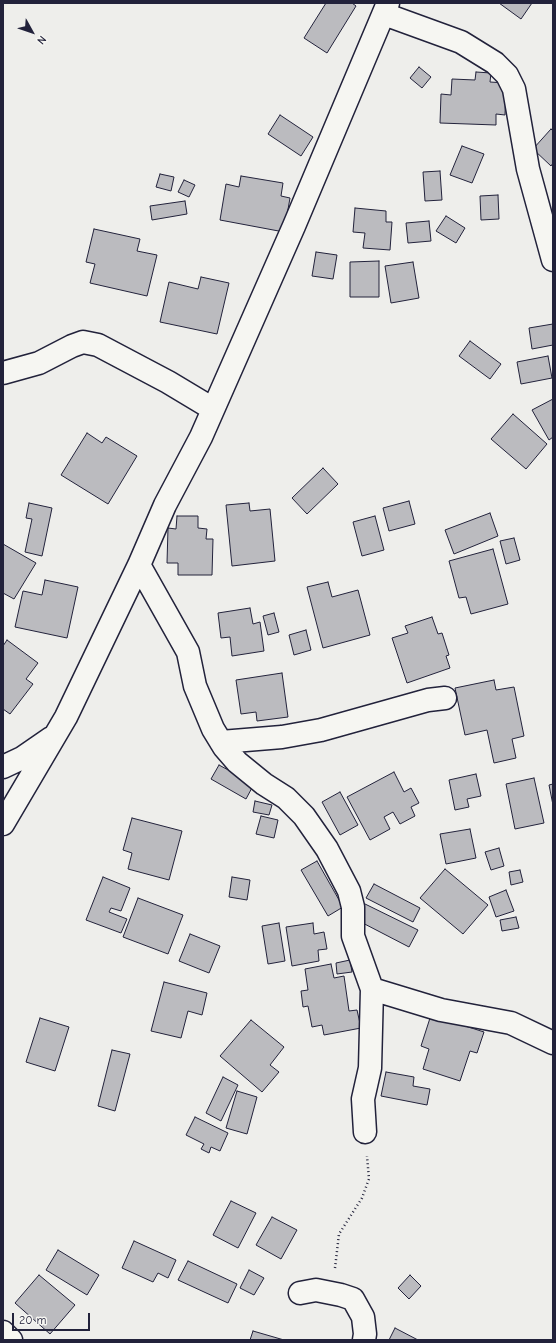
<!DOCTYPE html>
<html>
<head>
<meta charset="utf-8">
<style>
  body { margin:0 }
  #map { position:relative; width:556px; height:1343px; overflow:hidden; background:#eeeeeb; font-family:"Comic Neue",sans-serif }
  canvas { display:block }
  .frame { position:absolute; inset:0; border:4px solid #22223b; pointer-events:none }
  .north { position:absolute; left:12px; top:12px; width:40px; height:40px; -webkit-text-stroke:3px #f6f6f2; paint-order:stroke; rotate:130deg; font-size:11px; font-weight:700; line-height:16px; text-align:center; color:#22223b }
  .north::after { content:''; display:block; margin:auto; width:14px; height:18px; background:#22223b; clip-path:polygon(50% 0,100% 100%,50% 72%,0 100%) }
  .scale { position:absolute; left:12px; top:1313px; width:78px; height:18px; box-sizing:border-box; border:2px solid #22223b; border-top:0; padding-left:5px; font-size:12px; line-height:14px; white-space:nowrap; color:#22223b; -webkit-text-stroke:3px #f6f6f2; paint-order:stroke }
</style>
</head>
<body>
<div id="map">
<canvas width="556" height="1343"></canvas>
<div class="frame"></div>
<div class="north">N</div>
<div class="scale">20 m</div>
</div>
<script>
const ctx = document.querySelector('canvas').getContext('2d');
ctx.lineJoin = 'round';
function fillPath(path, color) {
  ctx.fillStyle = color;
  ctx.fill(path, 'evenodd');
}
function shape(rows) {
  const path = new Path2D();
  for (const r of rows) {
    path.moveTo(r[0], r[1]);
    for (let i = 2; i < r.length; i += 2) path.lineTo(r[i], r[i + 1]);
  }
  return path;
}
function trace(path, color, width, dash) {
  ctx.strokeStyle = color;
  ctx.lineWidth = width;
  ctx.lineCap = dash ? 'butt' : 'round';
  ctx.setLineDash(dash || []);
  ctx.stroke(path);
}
const building = shape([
  [326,3,352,3,356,6,327,53,304,38,326,3],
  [499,3,532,3,521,19,499,3],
  [419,67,431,77,422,88,410,78,419,67],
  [476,72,491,73,490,82,506,83,505,115,496,114,496,125,440,123,441,94,451,95,452,79,475,80,476,72],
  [280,115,313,137,301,156,268,134,280,115],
  [551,129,553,131,553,163,551,166,533,149,551,129],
  [462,146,484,154,472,183,450,175,462,146],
  [440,171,442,200,425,201,423,172,440,171],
  [160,174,174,177,171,191,156,187,160,174],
  [241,176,283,183,281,196,290,198,284,232,220,220,226,184,239,187,241,176],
  [184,180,195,185,189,197,178,192,184,180],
  [498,195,499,219,481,220,480,196,498,195],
  [185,201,187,214,152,220,150,206,185,201],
  [355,208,386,211,386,222,392,222,390,250,363,248,365,233,353,232,355,208],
  [446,216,465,228,456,243,436,231,446,216],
  [429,221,431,241,408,243,406,223,429,221],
  [94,229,140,239,137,251,157,255,147,296,90,283,95,264,86,262,94,229],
  [316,252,337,255,333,279,312,276,316,252],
  [379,261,379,297,350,297,350,262,379,261],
  [413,262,419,298,391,303,385,266,413,262],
  [201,277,229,283,217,334,160,322,169,282,198,289,201,277],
  [553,324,553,345,532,349,529,328,553,324],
  [470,341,501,364,490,379,459,356,470,341],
  [548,356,552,378,521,384,517,362,548,356],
  [553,399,553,437,549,440,532,410,553,399],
  [513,414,547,444,526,469,491,439,513,414],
  [87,433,102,443,106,437,137,456,108,504,61,475,87,433],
  [323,468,338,484,307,514,292,498,323,468],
  [409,501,415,524,389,531,383,508,409,501],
  [29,503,52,508,42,556,25,552,32,519,26,518,29,503],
  [249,503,250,511,270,509,275,561,232,566,226,505,249,503],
  [490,513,498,536,454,554,445,530,490,513],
  [177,516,198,516,198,528,207,529,206,539,213,539,212,575,178,575,178,563,167,563,168,528,176,529,177,516],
  [375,516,384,550,362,556,353,522,375,516],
  [514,538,520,560,506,564,500,541,514,538],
  [3,544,36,563,14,599,3,593,3,544],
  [493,549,508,604,471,614,466,597,459,598,449,561,493,549],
  [45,580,78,587,67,638,15,627,23,591,42,595,45,580],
  [328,582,332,597,358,590,370,635,323,648,307,587,328,582],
  [250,608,253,624,260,622,264,651,232,656,230,637,221,638,218,613,250,608],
  [274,613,279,632,268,635,263,616,274,613],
  [432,617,438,634,442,633,449,655,446,656,450,668,407,683,392,638,408,633,405,626,432,617],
  [306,630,311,650,294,655,289,635,306,630],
  [7,640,38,663,26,679,33,684,10,714,3,709,3,646,7,640],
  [282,673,288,717,257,721,256,712,241,714,236,680,282,673],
  [494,680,496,690,514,687,524,736,512,739,516,758,494,763,487,730,465,735,455,688,494,680],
  [219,765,254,784,246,799,211,779,219,765],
  [394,772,404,792,411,788,419,803,411,807,415,816,400,824,393,812,384,817,390,829,370,840,347,797,394,772],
  [476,774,481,796,467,799,469,807,455,810,449,780,476,774],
  [534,778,544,823,515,829,506,784,534,778],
  [553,784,553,805,549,785,553,784],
  [340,792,358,825,340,835,322,802,340,792],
  [255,801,272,805,269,815,253,812,255,801],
  [261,816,278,820,274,838,256,834,261,816],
  [132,818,182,831,169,880,128,869,132,853,123,850,132,818],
  [470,829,476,858,446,864,440,834,470,829],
  [499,848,504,866,491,870,485,852,499,848],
  [317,861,343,907,328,916,301,870,317,861],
  [445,869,488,905,463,934,420,898,445,869],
  [520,870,523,882,511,885,509,872,520,870],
  [103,877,130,888,121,911,111,908,109,912,127,919,121,933,86,920,103,877],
  [232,877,250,880,247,900,229,897,232,877],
  [374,884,420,908,413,922,366,898,374,884],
  [506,890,514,911,496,917,489,897,506,890],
  [138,898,183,915,168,954,123,937,138,898],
  [363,903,418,930,409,947,355,919,363,903],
  [516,917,519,928,502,931,500,920,516,917],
  [279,923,285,961,268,964,262,926,279,923],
  [313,923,314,934,324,932,327,949,318,950,319,961,292,966,286,927,313,923],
  [190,934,220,946,209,973,179,961,190,934],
  [350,960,352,972,337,974,336,963,350,960],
  [331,964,334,978,344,976,349,1011,357,1010,361,1028,324,1035,322,1025,312,1027,308,1006,303,1007,301,991,308,990,305,969,331,964],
  [164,982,207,993,202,1015,188,1011,181,1038,151,1031,164,982],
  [431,1015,484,1032,477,1053,470,1051,460,1081,423,1069,429,1049,421,1046,431,1015],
  [40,1018,69,1027,55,1071,26,1062,40,1018],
  [251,1020,284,1047,270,1065,279,1072,262,1092,220,1056,251,1020],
  [112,1050,130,1054,115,1111,98,1106,112,1050],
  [386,1072,414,1077,413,1086,430,1089,427,1105,381,1096,386,1072],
  [223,1077,238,1085,221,1121,206,1113,223,1077],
  [237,1091,257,1097,247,1134,226,1128,237,1091],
  [195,1117,228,1133,220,1151,211,1147,209,1153,201,1149,204,1144,186,1135,195,1117],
  [231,1201,256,1213,238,1248,213,1235,231,1201],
  [272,1217,297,1230,281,1259,256,1245,272,1217],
  [134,1241,176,1260,168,1278,158,1273,153,1282,122,1268,134,1241],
  [58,1250,99,1275,87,1295,46,1270,58,1250],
  [188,1261,237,1284,228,1303,178,1280,188,1261],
  [249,1270,264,1278,254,1295,240,1288,249,1270],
  [39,1275,75,1305,50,1334,15,1303,39,1275],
  [410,1275,421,1286,409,1299,398,1288,410,1275],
  [395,1328,418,1340,389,1340,395,1328],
  [253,1331,284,1340,250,1340,253,1331]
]);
const path = shape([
  [335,1268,339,1234,362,1198,369,1179,367,1156]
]);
const minor = shape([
  [384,14,461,42,495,63,507,75,514,89,528,169,553,260],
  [3,373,39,363,72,346,83,342,98,345,168,382,213,409],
  [139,565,188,652,195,686,213,729,224,747,237,762,264,784,286,798,304,816,327,849,349,891,353,907,353,936,372,989,370,1068,363,1099,365,1132],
  [221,742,282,737,321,730,428,700,445,698],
  [3,767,22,758,51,738],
  [3,824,66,717,139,565,165,505,201,437,294,226,388,3],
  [372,989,441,1010,511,1023,553,1043],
  [300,1293,316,1290,341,1295,353,1299,363,1317,365,1334,364,1340],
  [3,1332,11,1340]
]);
fillPath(building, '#bbbbbf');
trace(building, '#22223b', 1);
trace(minor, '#22223b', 25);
trace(path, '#22223b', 2.5, [1, 3]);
trace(minor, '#f6f6f2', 22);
</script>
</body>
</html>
